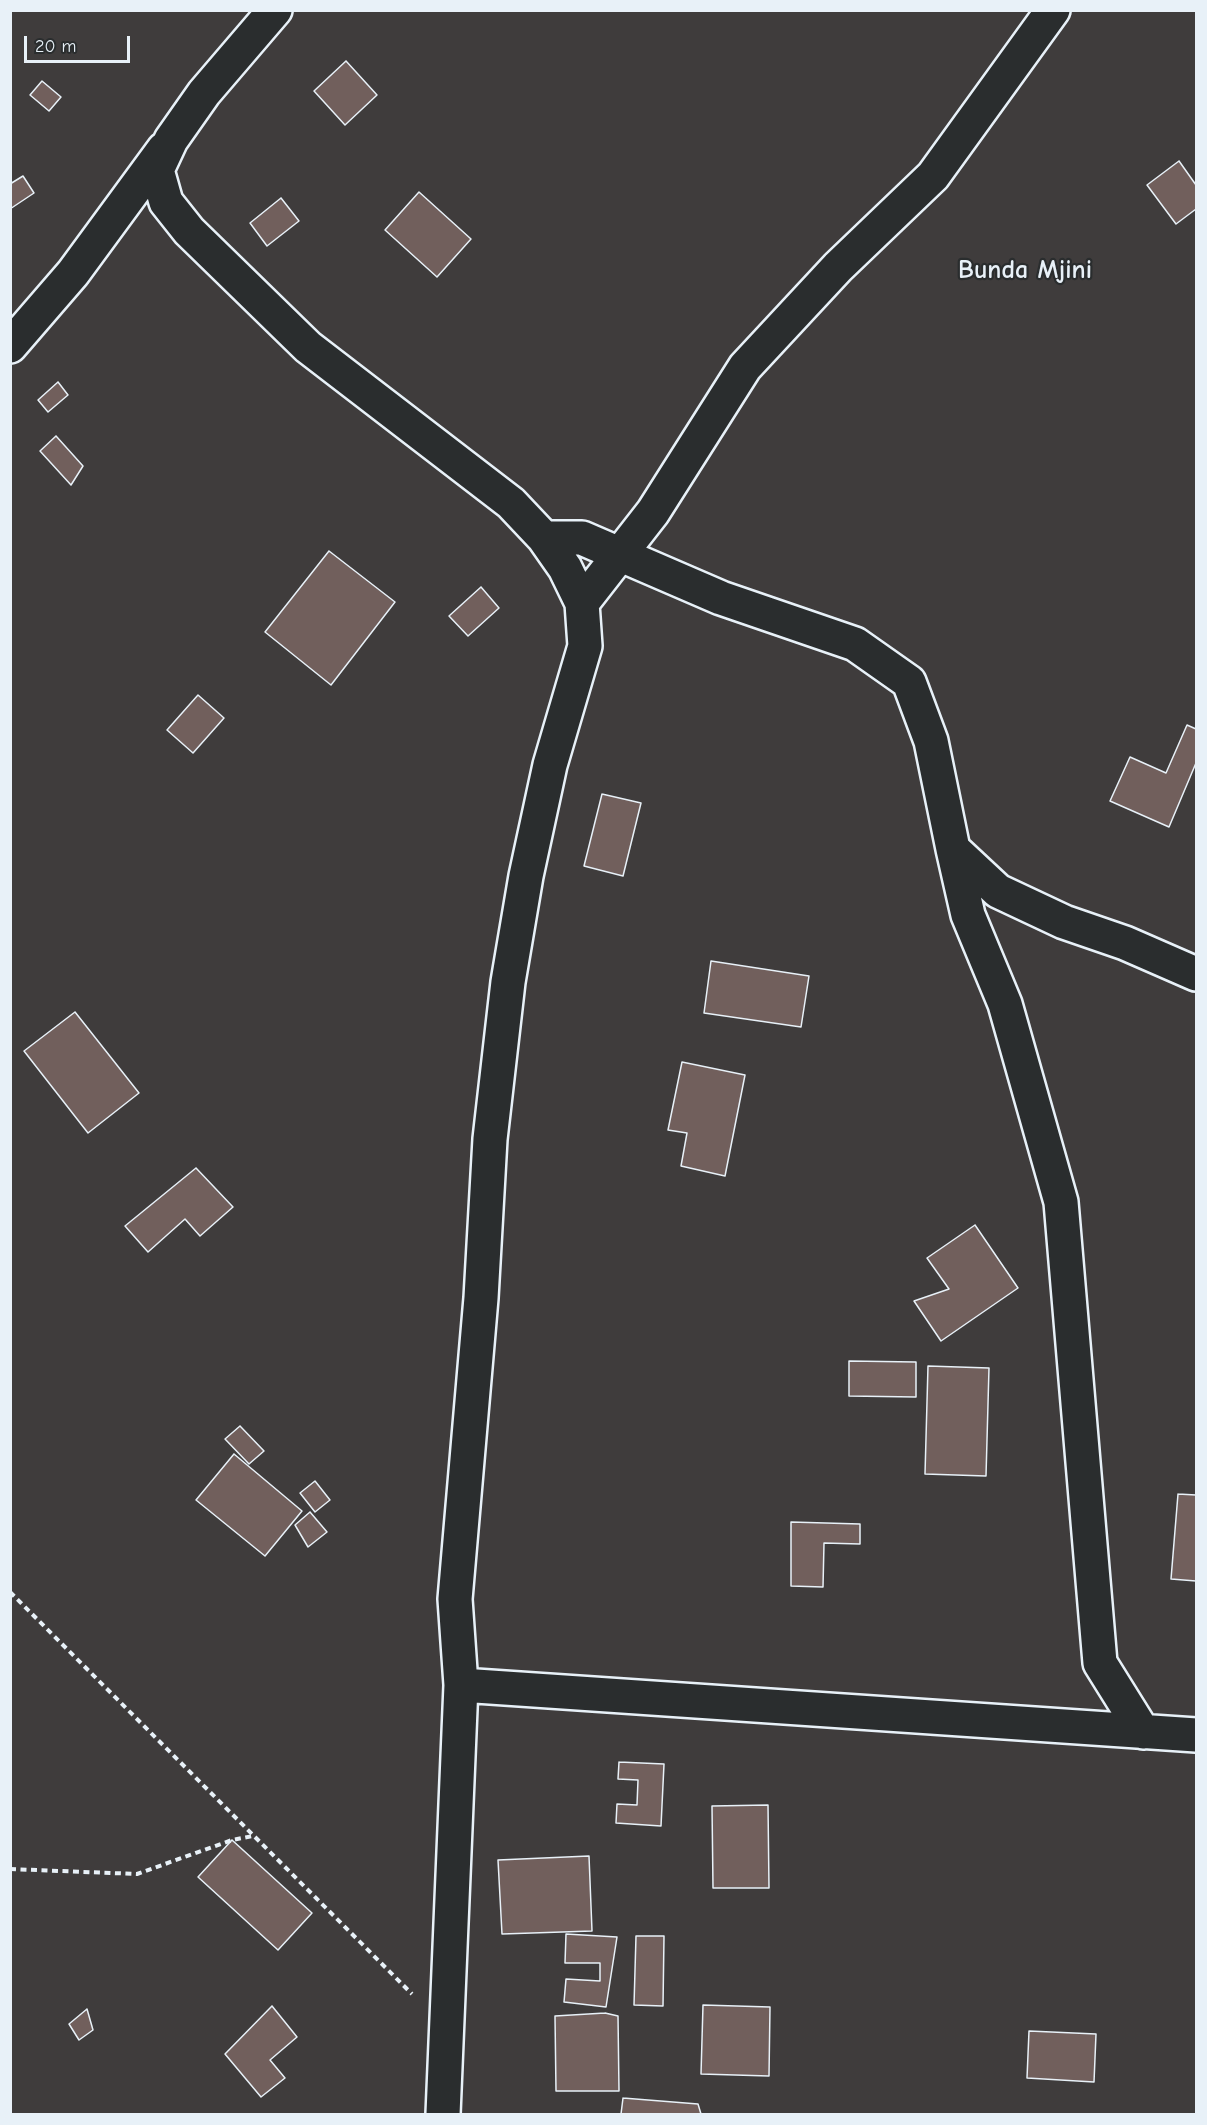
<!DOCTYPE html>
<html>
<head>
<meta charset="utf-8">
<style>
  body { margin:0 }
  #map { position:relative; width:1207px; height:2125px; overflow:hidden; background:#3f3c3c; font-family:"Comic Neue",sans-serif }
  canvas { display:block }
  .frame { position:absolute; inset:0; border:12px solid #e8f1f8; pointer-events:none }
  .scale { position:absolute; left:24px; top:36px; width:106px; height:27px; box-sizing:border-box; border:3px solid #e8f1f8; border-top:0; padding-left:8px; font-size:18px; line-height:21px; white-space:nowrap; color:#e8f1f8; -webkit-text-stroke:4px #2a2d2e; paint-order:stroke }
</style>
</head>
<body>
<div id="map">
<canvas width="1207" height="2125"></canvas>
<div class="frame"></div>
<div class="scale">20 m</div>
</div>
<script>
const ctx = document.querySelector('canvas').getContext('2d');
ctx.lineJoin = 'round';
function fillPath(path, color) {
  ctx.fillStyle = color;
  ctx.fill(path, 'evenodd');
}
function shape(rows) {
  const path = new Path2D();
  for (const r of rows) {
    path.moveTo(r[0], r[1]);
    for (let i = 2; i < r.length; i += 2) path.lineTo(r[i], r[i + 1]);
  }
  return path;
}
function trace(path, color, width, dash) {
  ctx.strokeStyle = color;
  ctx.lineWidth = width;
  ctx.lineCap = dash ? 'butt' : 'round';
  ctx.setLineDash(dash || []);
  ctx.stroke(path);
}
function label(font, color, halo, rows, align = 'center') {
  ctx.font = font + ' "Comic Neue",sans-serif';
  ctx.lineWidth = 4.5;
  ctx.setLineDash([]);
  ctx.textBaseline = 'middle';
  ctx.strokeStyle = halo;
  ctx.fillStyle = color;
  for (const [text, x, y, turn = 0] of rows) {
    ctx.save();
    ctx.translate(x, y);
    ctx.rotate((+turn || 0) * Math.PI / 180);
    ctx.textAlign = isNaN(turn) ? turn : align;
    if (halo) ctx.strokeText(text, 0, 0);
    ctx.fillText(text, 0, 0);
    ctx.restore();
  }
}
const building = shape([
  [346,61,377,95,345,125,314,91,346,61],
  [42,81,61,97,49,111,30,95,42,81],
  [1179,161,1196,185,1196,209,1176,224,1147,185,1179,161],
  [23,176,34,193,10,209,10,184,23,176],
  [419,192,471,239,437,277,385,230,419,192],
  [281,198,299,221,267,246,250,223,281,198],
  [58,382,68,395,48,412,38,400,58,382],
  [56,436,83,466,71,485,40,451,56,436],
  [329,551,395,602,331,685,265,632,329,551],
  [481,587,499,608,468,636,449,616,481,587],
  [198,695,224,718,193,753,167,730,198,695],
  [1187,725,1196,729,1196,763,1169,827,1110,801,1130,757,1166,773,1187,725],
  [602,794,641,803,623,876,584,866,602,794],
  [711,961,809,976,801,1027,704,1013,711,961],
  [75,1012,139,1093,88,1133,24,1051,75,1012],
  [682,1062,745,1075,725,1176,681,1166,687,1133,668,1130,682,1062],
  [196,1168,233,1207,200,1236,185,1219,148,1252,125,1226,196,1168],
  [975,1225,1018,1288,941,1341,914,1301,949,1289,927,1258,975,1225],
  [849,1361,916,1362,916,1397,849,1396,849,1361],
  [928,1366,989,1368,986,1476,925,1474,928,1366],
  [240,1426,264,1451,249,1464,225,1439,240,1426],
  [234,1454,302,1511,265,1556,196,1500,234,1454],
  [315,1481,330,1500,315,1512,300,1493,315,1481],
  [1178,1494,1196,1495,1196,1581,1171,1579,1178,1494],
  [310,1512,327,1532,308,1547,295,1525,310,1512],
  [791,1522,860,1524,860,1544,824,1543,823,1587,791,1586,791,1522],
  [619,1762,664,1764,661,1826,616,1823,617,1804,637,1805,638,1780,618,1779,619,1762],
  [768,1805,769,1888,713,1888,712,1806,768,1805],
  [232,1840,312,1913,278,1950,198,1877,232,1840],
  [589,1856,592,1931,502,1934,498,1860,589,1856],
  [566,1934,617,1937,606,2007,564,2002,566,1979,600,1981,600,1963,565,1963,566,1934],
  [636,1936,664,1936,663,2006,634,2005,636,1936],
  [703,2005,770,2007,769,2076,701,2074,703,2005],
  [272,2006,297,2037,270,2060,285,2078,261,2097,225,2054,272,2006],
  [87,2009,93,2030,79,2040,69,2024,87,2009],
  [605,2013,618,2016,619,2091,556,2091,555,2016,605,2013],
  [1029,2031,1096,2034,1094,2082,1027,2078,1029,2031],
  [623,2098,698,2104,701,2114,621,2114,623,2098]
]);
const path = shape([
  [10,1592,412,1994],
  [10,1869,137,1874,232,1840,253,1836]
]);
const street = shape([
  [275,10,204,93,171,140,157,170,166,202,189,231,308,347,511,503,544,538,565,568,582,603,585,646,550,765,526,876,508,982,490,1139,481,1298,455,1599,461,1685,443,2114],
  [10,346,73,273,164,149],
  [544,538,582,538,721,598,855,644,909,682,931,741,953,849,968,915,1005,1004,1061,1202,1100,1663,1143,1732],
  [582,603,653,512,745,367,838,267,933,176,1053,10],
  [953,849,998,891,1064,922,1125,943,1196,974],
  [461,1685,1196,1735]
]);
const quarterNames = [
  ["Bunda Mjini",1025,271]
];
fillPath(building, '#715f5c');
trace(building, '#e8f1f8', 1.5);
trace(street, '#e8f1f8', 38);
trace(path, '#e8f1f8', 4, [6, 4.5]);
trace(street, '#2a2d2e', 33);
label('bold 26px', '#e8f1f8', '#2a2d2e', quarterNames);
</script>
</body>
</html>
